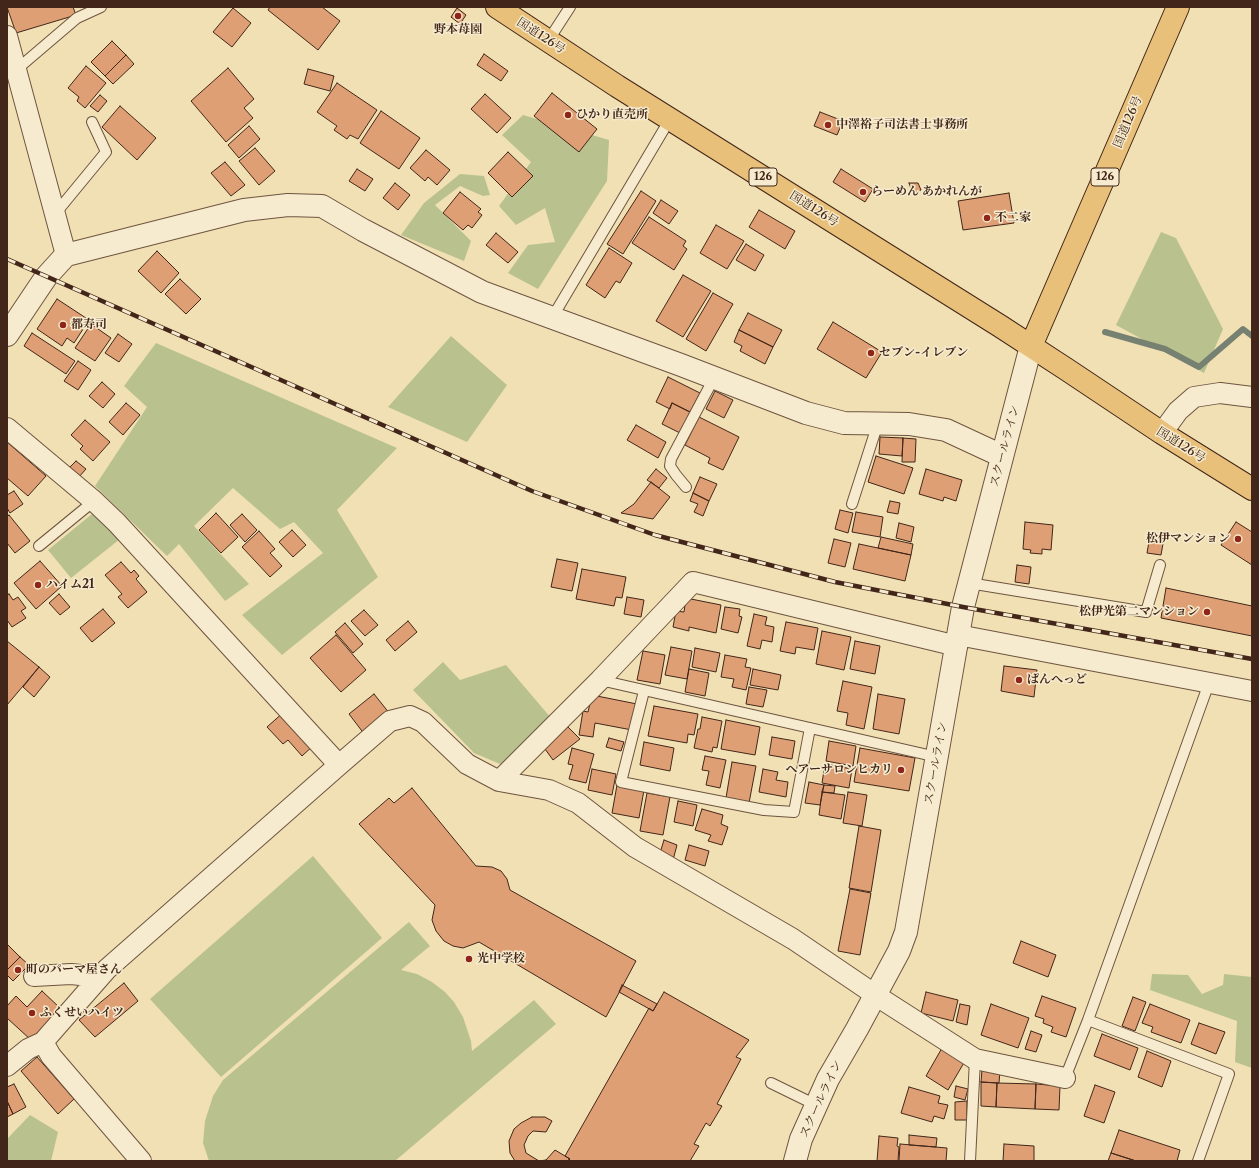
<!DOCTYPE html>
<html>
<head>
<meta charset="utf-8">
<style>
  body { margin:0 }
  #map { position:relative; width:1259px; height:1168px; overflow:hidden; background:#f1e0b4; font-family:"Libre Caslon Text",serif }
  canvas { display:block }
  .frame { position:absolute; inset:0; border:8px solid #422619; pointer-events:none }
</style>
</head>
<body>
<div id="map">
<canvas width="1259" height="1168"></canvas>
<div class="frame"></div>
</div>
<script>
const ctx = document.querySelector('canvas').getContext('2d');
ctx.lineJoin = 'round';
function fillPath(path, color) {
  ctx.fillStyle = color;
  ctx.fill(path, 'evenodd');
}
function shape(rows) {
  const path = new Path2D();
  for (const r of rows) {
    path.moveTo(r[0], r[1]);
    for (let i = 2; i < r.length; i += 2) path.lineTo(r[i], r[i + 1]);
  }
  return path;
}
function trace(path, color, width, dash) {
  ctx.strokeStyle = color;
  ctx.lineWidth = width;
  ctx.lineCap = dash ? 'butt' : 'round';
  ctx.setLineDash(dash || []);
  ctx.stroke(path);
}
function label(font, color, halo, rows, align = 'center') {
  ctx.font = font + ' "Libre Caslon Text","Noto Serif JP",serif';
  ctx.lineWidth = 3;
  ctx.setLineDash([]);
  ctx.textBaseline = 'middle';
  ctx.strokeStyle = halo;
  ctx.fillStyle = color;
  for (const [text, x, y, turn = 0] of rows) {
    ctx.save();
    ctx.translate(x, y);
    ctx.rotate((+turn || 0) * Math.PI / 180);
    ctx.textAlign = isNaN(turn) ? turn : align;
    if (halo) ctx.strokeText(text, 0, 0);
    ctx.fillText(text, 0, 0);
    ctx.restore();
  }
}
const green = shape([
  [523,115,609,140,607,181,538,289,508,273,528,245,555,242,545,208,516,225,499,206,531,162,502,135],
  [460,174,484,176,490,195,483,196,460,186,435,205,471,241,464,261,401,235,424,203],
  [1161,232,1176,238,1223,329,1204,373,1116,325],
  [451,336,507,385,467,442,388,407],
  [156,343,397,448,337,510,378,577,282,655,242,615,323,553,294,522,280,529,233,488,194,526,249,584,225,601,179,544,167,556,95,486,147,407,124,386],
  [92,514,120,539,71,578,48,550],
  [443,662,460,680,506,665,551,718,507,767,474,753,413,690],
  [313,856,382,938,221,1077,150,999],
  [409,922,430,946,401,970,417,974,432,982,445,992,454,1002,463,1017,471,1041,472,1051,534,1000,556,1024,395,1161,209,1161,203,1143,205,1121,213,1096,223,1080],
  [1152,974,1188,975,1202,994,1223,985,1224,974,1252,977,1252,1068,1235,1062,1237,1021,1150,990],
  [30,1115,58,1132,51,1161,7,1161,7,1139]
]);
const stream = shape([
  [1105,332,1165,349,1199,367,1243,329,1252,336]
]);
const building = shape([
  [7,7,73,7,76,15,16,33,7,7],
  [270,7,322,7,340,21,318,50,268,10,270,7],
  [233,8,251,23,232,47,213,32,233,8],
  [457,8,466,15,460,24,451,17,457,8],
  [112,41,126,55,105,76,91,62,112,41],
  [484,54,508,71,501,81,477,65,484,54],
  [126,55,134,64,113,84,105,76,126,55],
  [86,66,106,83,85,108,77,101,79,97,68,88,86,66],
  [228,68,254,99,244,108,253,118,226,142,191,101,228,68],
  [308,69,334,76,330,91,304,84,308,69],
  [337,83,377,110,358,139,350,135,347,139,334,130,337,126,317,112,337,83],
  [552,93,597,129,579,152,534,116,552,93],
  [485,94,511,118,497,133,471,109,485,94],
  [100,95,107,101,98,112,90,106,100,95],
  [120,106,156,138,137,160,102,127,120,106],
  [381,111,420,138,399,169,360,143,381,111],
  [820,112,843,121,837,135,814,126,820,112],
  [249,126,260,139,239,158,228,145,249,126],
  [255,148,275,171,259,185,239,161,255,148],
  [426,150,450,170,437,185,428,177,425,181,410,168,426,150],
  [508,152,533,176,512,197,488,173,508,152],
  [225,162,245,185,231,196,211,173,225,162],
  [357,169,373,179,365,191,349,181,357,169],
  [841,169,873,189,865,202,833,182,841,169],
  [395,183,410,195,398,210,383,198,395,183],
  [909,183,918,183,921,190,913,194,909,183],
  [641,191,656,201,623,254,607,244,641,191],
  [460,192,481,209,478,212,482,215,472,228,468,225,463,230,443,213,460,192],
  [1009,193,1014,223,963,230,958,201,1009,193],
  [661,200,678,211,669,224,653,213,661,200],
  [759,210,795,231,785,249,749,227,759,210],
  [649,217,686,241,683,246,687,249,674,270,632,243,649,217],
  [716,225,744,241,727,269,700,253,716,225],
  [496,233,518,252,508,263,486,245,496,233],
  [746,244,764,255,755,271,736,260,746,244],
  [609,248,632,263,620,283,616,281,605,298,586,285,609,248],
  [157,251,179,273,161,293,138,271,157,251],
  [683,275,711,291,683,337,656,321,683,275],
  [180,279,201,299,186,314,165,294,180,279],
  [713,293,733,304,706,351,686,339,713,293],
  [57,299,89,320,74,343,67,338,62,346,37,329,57,299],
  [748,313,782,330,773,347,739,330,748,313],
  [833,322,882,352,866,378,817,349,833,322],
  [91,324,111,338,95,361,75,348,91,324],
  [739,330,773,347,765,364,740,351,742,346,734,342,739,330],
  [32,333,75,361,66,374,24,346,32,333],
  [118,334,132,344,119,362,105,353,118,334],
  [78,361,91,370,78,390,64,381,78,361],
  [668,377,700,393,690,412,672,403,670,409,656,402,668,377],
  [102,382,115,394,103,408,89,396,102,382],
  [715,391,733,400,724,418,706,409,715,391],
  [126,403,140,415,123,435,109,422,126,403],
  [672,403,690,412,680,433,662,424,672,403],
  [699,417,739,437,723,470,708,463,710,458,685,445,699,417],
  [85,420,110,442,93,461,80,449,83,446,71,435,85,420],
  [636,425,666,442,658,458,627,440,636,425],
  [880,437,903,438,902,456,879,454,880,437],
  [903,438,916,439,915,462,902,462,903,438],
  [7,442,46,476,28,496,7,478,7,442],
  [876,456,913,468,904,494,868,482,876,456],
  [76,461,86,469,78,478,68,469,76,461],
  [656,469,667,478,659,488,647,480,656,469],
  [926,469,962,480,956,501,944,497,943,501,919,494,926,469],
  [700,477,717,484,709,501,693,493,700,477],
  [651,482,670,497,653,519,621,513,634,504,651,482],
  [14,491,23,504,10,513,7,508,7,495,14,491],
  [693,493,709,501,703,516,694,512,698,504,690,501,693,493],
  [890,501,900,503,898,514,887,512,890,501],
  [840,510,853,513,848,533,835,529,840,510],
  [856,512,883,517,880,537,852,532,856,512],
  [216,513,238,537,221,553,199,530,216,513],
  [242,514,257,530,245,542,230,525,242,514],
  [9,515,30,541,15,553,7,543,7,517,9,515],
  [1025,522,1053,525,1051,550,1042,549,1042,554,1030,553,1031,550,1023,549,1025,522],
  [1236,522,1252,532,1252,565,1221,545,1236,522],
  [899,523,914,527,911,542,896,538,899,523],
  [292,530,306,545,293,557,279,542,292,530],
  [259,531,275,549,270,553,282,566,270,577,242,547,259,531],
  [1150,536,1164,538,1161,555,1147,553,1150,536],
  [881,537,913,544,911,555,878,548,881,537],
  [834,539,851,543,845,567,828,563,834,539],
  [859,544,911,555,905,581,853,569,859,544],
  [557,559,578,563,572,591,551,587,557,559],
  [40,561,62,586,36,609,14,583,40,561],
  [121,562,131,573,134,570,139,576,136,579,147,592,128,608,118,597,122,594,105,575,121,562],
  [1017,565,1031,567,1029,584,1015,582,1017,565],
  [582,569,626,577,622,598,616,597,614,606,576,599,582,569],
  [1166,588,1252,606,1252,636,1161,618,1166,588],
  [9,594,13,600,18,597,26,608,21,611,26,618,12,627,7,620,7,595,9,594],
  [59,594,70,607,60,615,49,603,59,594],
  [627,597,644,600,641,617,624,614,627,597],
  [686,598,721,605,716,633,689,627,689,631,673,627,676,611,684,612,686,598],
  [725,607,740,609,739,616,742,617,738,633,721,629,725,607],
  [103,609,115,623,92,642,80,628,103,609],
  [364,610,378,625,365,636,351,621,364,610],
  [754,614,767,617,765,625,774,627,772,642,762,640,760,649,747,646,754,614],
  [408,621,417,632,395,651,386,640,408,621],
  [786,622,818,628,814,650,796,647,795,654,780,651,786,622],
  [345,623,363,644,353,653,335,632,345,623],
  [822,631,851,637,844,670,816,664,822,631],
  [336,635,366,670,341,692,310,658,336,635],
  [7,641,39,667,7,705,7,641],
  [855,641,880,646,875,674,850,669,855,641],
  [671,647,692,651,687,679,665,675,671,647],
  [695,648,720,653,716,672,692,667,695,648],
  [643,651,665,655,660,684,637,680,643,651],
  [725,655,747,659,745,667,751,668,746,690,732,687,734,679,721,677,725,655],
  [1004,666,1037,670,1034,697,1001,691,1004,666],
  [39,667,50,677,34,697,23,687,39,667],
  [689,669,709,673,705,696,685,692,689,669],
  [753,669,781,675,778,690,750,685,753,669],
  [843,681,872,687,864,729,846,725,848,713,837,711,843,681],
  [749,687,767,690,763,707,746,704,749,687],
  [374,694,390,714,365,735,349,714,374,694],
  [878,694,905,699,899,734,873,729,878,694],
  [592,695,637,704,632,730,595,723,593,737,579,735,583,711,588,712,592,695],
  [654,706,698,714,694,735,688,734,687,743,648,736,654,706],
  [285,711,315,744,302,756,288,740,283,744,267,727,285,711],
  [702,717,722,721,717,748,713,747,712,752,694,748,698,729,700,729,702,717],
  [726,720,760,727,755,755,721,749,726,720],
  [567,726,580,739,553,760,545,749,567,726],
  [772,737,795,741,792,759,769,755,772,737],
  [609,738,624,742,621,751,606,747,609,738],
  [829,741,856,746,853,766,826,761,829,741],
  [644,742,674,748,670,771,640,765,644,742],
  [572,748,594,754,586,783,569,779,573,765,568,764,572,748],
  [860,748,915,758,909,791,854,782,860,748],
  [705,756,726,760,720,788,706,785,709,771,702,770,705,756],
  [732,762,756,766,749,803,726,798,732,762],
  [825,764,852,769,849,788,822,783,825,764],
  [592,769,616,774,612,795,588,790,592,769],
  [763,769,778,772,776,780,788,782,786,797,759,792,763,769],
  [809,782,824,785,820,805,805,803,809,782],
  [617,785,644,790,639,818,612,813,617,785],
  [824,785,835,786,834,793,822,792,824,785],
  [412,788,476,866,492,867,501,871,507,879,510,890,636,961,606,1017,479,942,463,948,453,946,444,941,436,931,432,920,435,905,359,824,389,798,394,803,412,788],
  [822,792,845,795,841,819,819,815,822,792],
  [848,792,867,795,862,826,843,823,848,792],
  [647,793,670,797,663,835,640,831,647,793],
  [678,801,697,805,693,826,674,822,678,801],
  [702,809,723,815,721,824,728,827,722,845,708,841,711,835,695,830,702,809],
  [859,826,881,830,871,892,849,888,859,826],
  [664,840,677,845,673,860,659,856,664,840],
  [689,845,709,851,705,866,685,860,689,845],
  [850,889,871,893,860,955,838,951,850,889],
  [1021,941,1056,955,1048,977,1013,963,1021,941],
  [7,944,20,957,7,970,7,944],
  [20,957,29,965,13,981,7,975,7,970,20,957],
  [124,983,138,1001,95,1037,79,1020,124,983],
  [622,985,657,1004,653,1011,619,992,622,985],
  [42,991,60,1008,31,1040,7,1018,7,1006,16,996,27,1007,42,991],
  [664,992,749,1040,736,1057,741,1059,717,1104,722,1106,710,1126,706,1123,694,1144,699,1146,690,1161,567,1161,570,1159,565,1156,649,1008,653,1011,664,992],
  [926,992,958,1000,953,1021,921,1013,926,992],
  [1042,996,1076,1008,1066,1037,1051,1032,1053,1027,1043,1023,1044,1019,1035,1016,1042,996],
  [1133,997,1146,1002,1135,1031,1122,1026,1133,997],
  [960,1004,970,1006,967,1025,956,1022,960,1004],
  [991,1004,1029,1018,1018,1048,981,1035,991,1004],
  [1150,1004,1190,1020,1181,1043,1151,1032,1153,1027,1142,1023,1150,1004],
  [1199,1023,1225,1032,1216,1054,1191,1044,1199,1023],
  [1031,1031,1042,1035,1036,1052,1025,1049,1031,1031],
  [1102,1034,1138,1048,1130,1070,1094,1056,1102,1034],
  [942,1048,965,1061,948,1090,926,1076,942,1048],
  [1147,1051,1171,1061,1162,1087,1138,1077,1147,1051],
  [37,1057,74,1099,58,1114,21,1071,37,1057],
  [982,1070,1000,1071,999,1083,981,1082,982,1070],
  [981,1082,997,1083,996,1107,981,1106,981,1082],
  [997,1083,1036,1084,1035,1109,996,1107,997,1083],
  [14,1084,26,1107,13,1114,7,1101,7,1087,14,1084],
  [1036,1084,1060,1086,1059,1110,1035,1109,1036,1084],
  [1095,1085,1115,1092,1104,1123,1084,1116,1095,1085],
  [956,1086,968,1089,965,1100,954,1097,956,1086],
  [909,1087,940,1096,938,1103,948,1105,944,1119,934,1116,932,1122,901,1113,909,1087],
  [7,1101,13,1114,7,1117,7,1101],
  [967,1101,967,1120,955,1120,955,1102,967,1101],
  [532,1117,545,1117,552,1121,546,1132,533,1131,528,1136,524,1145,526,1153,539,1161,546,1160,555,1150,570,1159,567,1161,515,1161,510,1153,509,1141,514,1129,521,1123,532,1117],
  [1119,1130,1180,1150,1177,1161,1136,1161,1111,1153,1119,1130],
  [909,1135,937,1138,936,1147,909,1145,909,1135],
  [879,1136,898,1138,897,1146,899,1147,898,1161,877,1161,879,1136],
  [900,1144,947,1148,946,1161,899,1161,900,1144],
  [1004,1144,1034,1146,1034,1161,1003,1161,1004,1144],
  [1111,1153,1136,1161,1108,1161,1111,1153]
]);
const service = shape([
  [548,41,570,7],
  [16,70,77,18,101,7],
  [55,214,106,152,92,122],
  [552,318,670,119],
  [686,487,676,475,670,466,671,459,714,378],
  [852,504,878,423],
  [39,546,94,501],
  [969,583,1146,612,1160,565],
  [600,680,937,757],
  [644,691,621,782,764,810,794,812,810,728],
  [1088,1020,1229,1074,1198,1161],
  [1065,1078,1088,1020,1209,683],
  [771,1083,816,1105],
  [970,1161,975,1059]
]);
const minor = shape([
  [7,36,66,255],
  [7,428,94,501,117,523,339,765],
  [1162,433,1178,411,1194,397,1220,393,1252,397],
  [958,635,1252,691],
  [499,781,600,680,693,582,957,646],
  [34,976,71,974,100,977],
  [43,1042,51,1056,141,1161],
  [7,1066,28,1049,43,1042,107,969,339,765,390,721,410,716,423,722,467,764,499,781,549,790,578,803,635,847,793,939,886,1002,975,1059,1065,1078]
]);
const tertiary = shape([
  [7,335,46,277,66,255,244,210,288,205,322,206,363,230,482,292,681,365,806,413,844,423,909,424,946,430,1002,456],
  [795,1161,801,1139,828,1079,857,1029,899,951,906,932,963,607,1031,346]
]);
const trunk = shape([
  [497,7,617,86,1000,326,1066,369,1162,433,1252,489],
  [1031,346,1178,7]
]);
const rail = shape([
  [7,259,532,491,655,535,835,582,963,607,1252,659]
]);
const markers = [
  [458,16,4,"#8f2418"],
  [568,115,4,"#8f2418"],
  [828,125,4,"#8f2418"],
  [863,192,4,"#8f2418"],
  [987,218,4,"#8f2418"],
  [63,325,4,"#8f2418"],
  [871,353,4,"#8f2418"],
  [1238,539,4,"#8f2418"],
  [38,585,4,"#8f2418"],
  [1207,612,4,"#8f2418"],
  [1019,680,4,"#8f2418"],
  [901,770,4,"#8f2418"],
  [469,959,4,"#8f2418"],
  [18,970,4,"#8f2418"],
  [32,1013,4,"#8f2418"]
];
const shields = [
  [763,177,28],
  [1105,177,28]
];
const shieldNames = [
  ["126",763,177],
  ["126",1105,177]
];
const poiNames = [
  ["野本苺園",458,30,"center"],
  ["ひかり直売所",576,115],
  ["中澤裕子司法書士事務所",836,125],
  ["らーめん あかれんが",871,192],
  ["不二家",995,218],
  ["都寿司",71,325],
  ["セブン-イレブン",879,353],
  ["松伊マンション",1230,539,"right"],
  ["ハイム21",46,585],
  ["松伊光第二マンション",1199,612,"right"],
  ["ぱんへっど",1027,680],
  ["ヘアーサロンヒカリ",893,770,"right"],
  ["光中学校",477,959],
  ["町のパーマ屋さん",26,970],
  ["ふくせいハイツ",40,1013]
];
const streetNames = [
  ["国道126号",541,36,33],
  ["国道126号",1128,122,-67],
  ["国道126号",814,209,32],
  ["国道126号",1181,445,32],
  ["スクールライン",1005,446,-75],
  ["スクールライン",936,763,-80],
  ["スクールライン",821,1099,-65]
];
fillPath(green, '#b9c28e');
trace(stream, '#778171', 6);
fillPath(building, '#df9f75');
trace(building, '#422619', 1);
trace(service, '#6e5440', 12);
trace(minor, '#6e5440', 22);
trace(tertiary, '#6e5440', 24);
trace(trunk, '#422619', 24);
trace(service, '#f6ebce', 10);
trace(minor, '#f6ebce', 20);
trace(tertiary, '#f6ebce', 22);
trace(trunk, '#e8c07a', 22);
trace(rail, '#422619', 4.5);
trace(rail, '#f6ebce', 3, [9]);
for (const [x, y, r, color] of markers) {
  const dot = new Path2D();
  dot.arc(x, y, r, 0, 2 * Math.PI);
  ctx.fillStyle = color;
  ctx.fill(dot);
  trace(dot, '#f6ebce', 1.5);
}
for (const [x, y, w] of shields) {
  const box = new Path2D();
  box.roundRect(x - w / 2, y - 9, w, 18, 3);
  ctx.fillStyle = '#f6ebce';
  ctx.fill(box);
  trace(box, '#422619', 1);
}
label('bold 11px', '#422619', null, shieldNames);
label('bold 12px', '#422619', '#f6ebce', poiNames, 'left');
label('12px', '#422619', '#f6ebce', streetNames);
</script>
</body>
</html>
